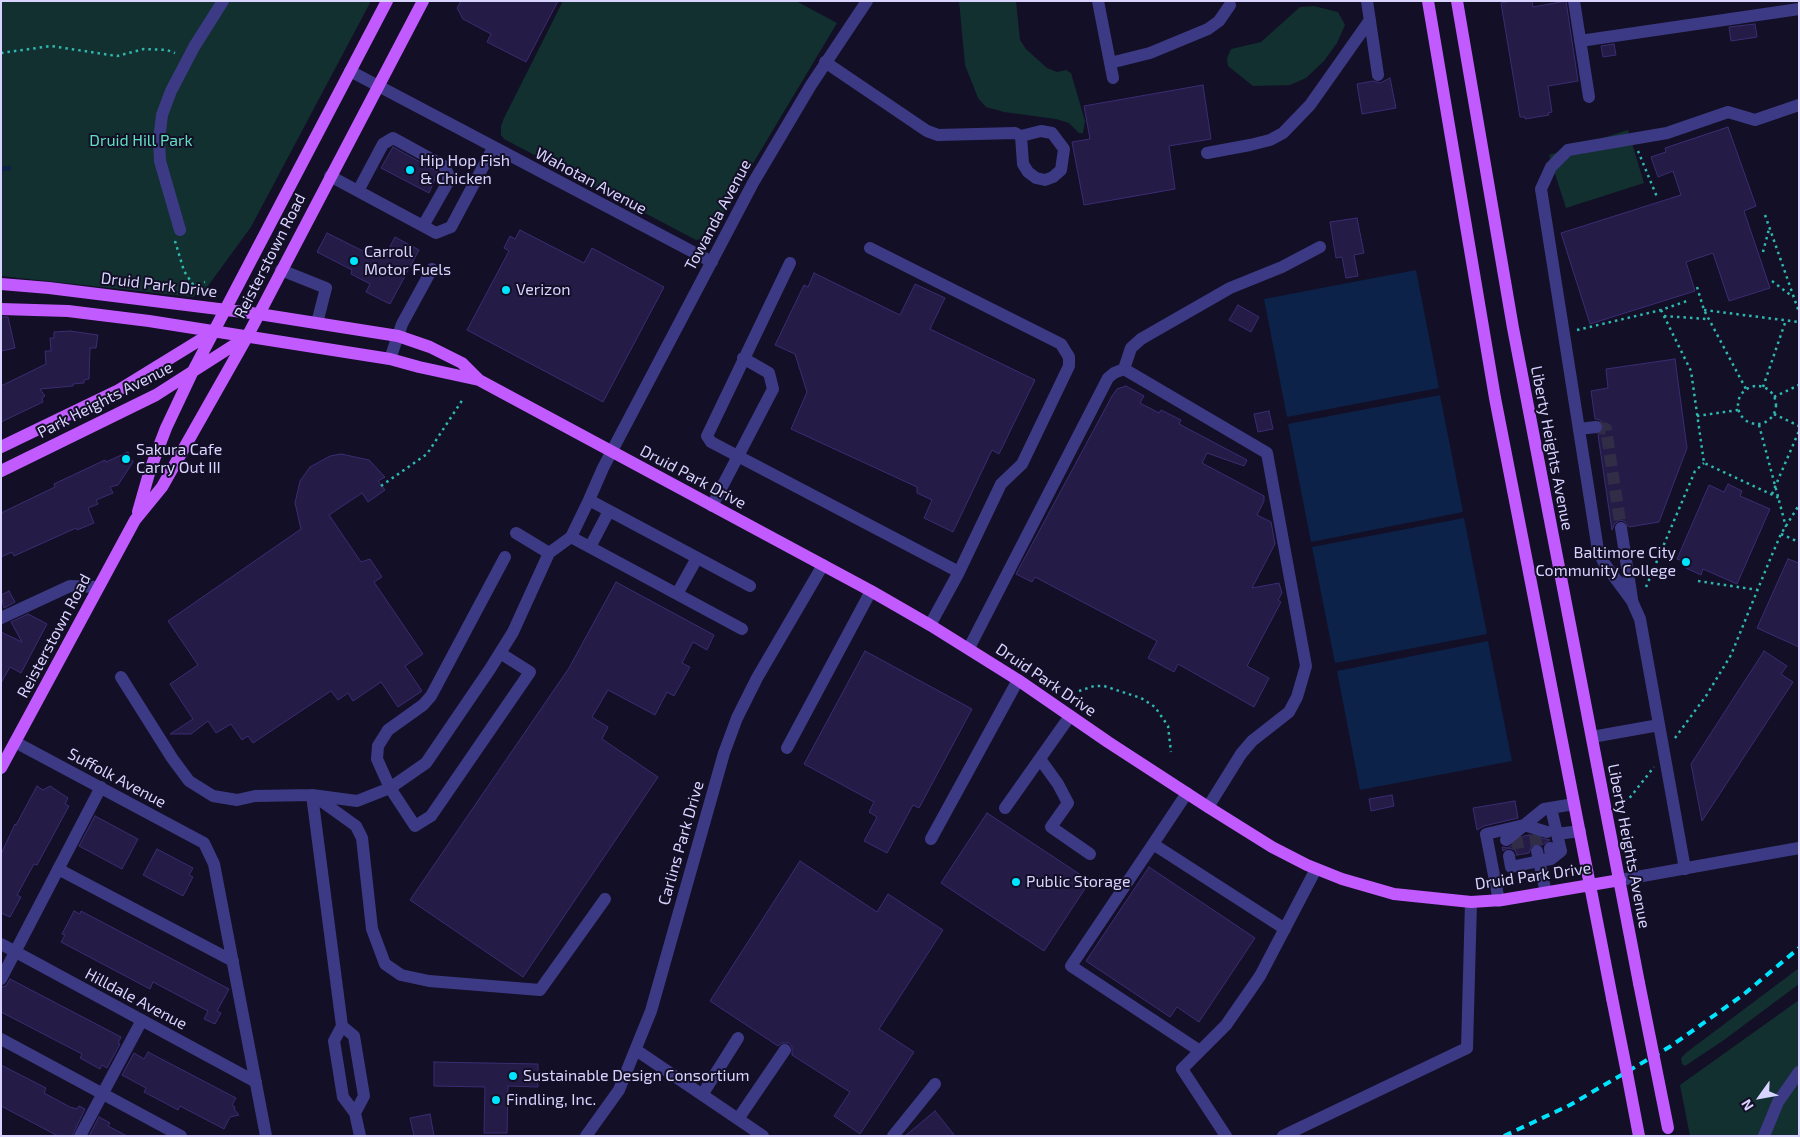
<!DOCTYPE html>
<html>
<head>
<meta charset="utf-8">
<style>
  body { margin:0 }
  #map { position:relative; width:1800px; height:1137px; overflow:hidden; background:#130f26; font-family:"Exo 2",sans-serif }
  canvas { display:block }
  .frame { position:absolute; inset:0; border:2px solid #d9d4ff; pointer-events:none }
  .north { position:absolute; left:1735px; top:1072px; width:50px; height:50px; -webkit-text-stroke:4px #130f26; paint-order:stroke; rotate:238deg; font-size:14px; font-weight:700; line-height:20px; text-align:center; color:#d9d4ff }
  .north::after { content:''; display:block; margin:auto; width:18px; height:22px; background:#d9d4ff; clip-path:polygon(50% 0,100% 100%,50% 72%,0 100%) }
</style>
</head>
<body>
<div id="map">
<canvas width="1800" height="1137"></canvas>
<div class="frame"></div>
<div class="north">N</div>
</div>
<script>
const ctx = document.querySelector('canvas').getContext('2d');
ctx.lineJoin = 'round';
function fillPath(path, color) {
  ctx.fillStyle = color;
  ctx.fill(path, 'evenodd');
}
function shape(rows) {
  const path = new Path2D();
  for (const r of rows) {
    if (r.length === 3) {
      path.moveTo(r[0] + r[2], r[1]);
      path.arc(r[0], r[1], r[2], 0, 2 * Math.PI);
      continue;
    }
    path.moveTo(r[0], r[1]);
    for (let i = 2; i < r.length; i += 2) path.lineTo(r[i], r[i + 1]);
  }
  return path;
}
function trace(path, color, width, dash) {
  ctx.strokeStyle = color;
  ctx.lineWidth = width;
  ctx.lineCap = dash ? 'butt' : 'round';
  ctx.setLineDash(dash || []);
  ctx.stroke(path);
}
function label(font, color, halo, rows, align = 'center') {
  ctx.font = font + ' "Exo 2",sans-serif';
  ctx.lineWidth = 4;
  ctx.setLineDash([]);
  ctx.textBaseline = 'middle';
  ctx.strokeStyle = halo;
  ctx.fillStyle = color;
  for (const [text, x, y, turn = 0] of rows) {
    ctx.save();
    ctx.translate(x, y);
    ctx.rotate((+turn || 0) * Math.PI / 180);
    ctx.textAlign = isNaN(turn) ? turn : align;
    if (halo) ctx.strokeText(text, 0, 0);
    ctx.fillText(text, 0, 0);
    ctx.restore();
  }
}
const green = shape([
  [1,1,371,1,251,227,205,290,193,297,1,276],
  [563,1,796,1,837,23,709,237,696,240,504,139,501,135,501,126,504,118],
  [959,1,1016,1,1020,40,1026,49,1047,68,1057,72,1066,70,1071,73,1085,121,1083,133,1079,133,1069,123,1056,119,1004,112,986,107,978,98,965,65],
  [1314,6,1338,12,1345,25,1337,43,1324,61,1306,78,1290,85,1253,86,1228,66,1227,58,1231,49,1261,42,1300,7],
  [1628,130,1644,183,1566,208,1549,155],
  [1799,968,1799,984,1724,1040,1685,1066,1682,1064,1681,1058,1687,1052],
  [1799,1000,1799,1136,1690,1136,1680,1085]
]);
const water = shape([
  [1416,270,1439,388,1287,417,1264,299],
  [1440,395,1463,512,1311,542,1288,424],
  [1464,518,1487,634,1335,663,1312,547],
  [1488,641,1512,761,1360,790,1337,671]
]);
const stream = shape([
  [1,169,9,168]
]);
const building = shape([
  [461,1,558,1,526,62,487,42,491,34,463,19,457,8,461,1],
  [1512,1,1532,1,1533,7,1566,1,1578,81,1548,86,1552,112,1548,113,1549,115,1525,119,1525,117,1520,117,1501,3,1512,1],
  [1755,24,1757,37,1731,41,1729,27,1755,24],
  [1614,44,1616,55,1603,57,1601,46,1614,44],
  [1390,78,1396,108,1362,114,1357,84,1373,81,1380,83,1390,78],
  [1203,85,1211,139,1169,146,1175,189,1084,205,1072,142,1090,139,1084,106,1203,85],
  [1728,127,1756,206,1744,211,1770,288,1729,301,1713,253,1686,262,1695,291,1590,324,1561,233,1681,195,1673,171,1658,177,1651,157,1666,152,1665,148,1728,127],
  [393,147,438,172,429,193,381,168,393,147],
  [1357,218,1364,253,1354,255,1358,276,1346,278,1342,257,1336,258,1330,222,1357,218],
  [520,230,584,263,592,248,664,287,603,402,467,330,509,251,504,248,510,236,515,239,520,230],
  [327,233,363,251,366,245,385,256,395,237,419,250,390,304,366,292,370,284,351,274,352,270,317,252,327,233],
  [814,273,900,315,915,284,945,298,930,329,1035,380,999,454,992,450,953,532,924,518,932,500,917,493,917,487,791,429,807,392,795,354,775,345,804,285,808,287,814,273],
  [1238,305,1259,317,1251,332,1229,320,1238,305],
  [1,317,8,317,15,348,1,351,1,317],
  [70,331,98,335,96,348,90,348,89,379,84,380,84,383,73,384,73,386,40,389,45,396,42,398,43,402,1,422,1,386,46,364,45,351,51,351,50,338,54,338,54,332,70,331],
  [1675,359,1687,448,1659,522,1629,527,1624,521,1619,520,1614,525,1612,530,1598,435,1603,431,1604,426,1600,420,1595,419,1591,391,1608,388,1606,369,1675,359],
  [1126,386,1144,396,1140,403,1159,413,1161,410,1181,420,1179,424,1247,460,1244,466,1207,453,1202,463,1264,496,1264,501,1257,515,1271,522,1275,544,1252,588,1279,583,1282,593,1278,600,1281,602,1247,666,1269,678,1254,707,1178,664,1174,672,1148,658,1157,641,1035,577,1032,582,1016,574,1112,396,1117,389,1126,386],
  [1269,411,1273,429,1258,432,1254,414,1269,411],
  [128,452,133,462,118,485,110,487,113,493,96,500,98,504,88,508,94,523,77,530,76,528,14,556,12,552,1,557,1,513,55,487,54,484,105,460,106,462,128,452],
  [341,454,369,460,385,477,378,481,385,490,368,502,362,493,329,515,361,562,370,559,382,577,374,582,423,654,405,666,422,691,398,707,381,682,353,701,348,693,338,700,331,691,253,743,248,736,242,740,231,724,216,733,208,721,191,734,170,734,193,719,170,684,198,665,168,621,301,529,295,503,300,481,310,467,330,456,341,454],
  [1728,484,1742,491,1740,496,1770,509,1737,584,1703,569,1701,575,1686,568,1688,563,1677,559,1709,485,1724,492,1728,484],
  [1788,559,1799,563,1799,647,1757,628,1788,559],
  [616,582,714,635,707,650,693,642,682,663,690,667,674,696,667,692,655,715,608,690,592,717,608,727,602,739,658,777,523,977,410,900,569,668,616,582],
  [9,591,15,602,4,608,1,595,9,591],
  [28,614,47,624,21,673,10,667,1,683,1,632,22,642,11,622,28,614],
  [865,651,972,709,919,808,913,805,887,853,864,841,877,817,869,812,874,802,804,764,865,651],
  [1764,651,1787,666,1781,674,1793,682,1702,821,1691,764,1764,651],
  [37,786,43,790,50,786,68,798,65,804,69,806,37,865,34,864,17,895,21,897,10,917,1,913,1,854,15,824,16,825,37,786],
  [1392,795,1394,806,1371,811,1369,799,1392,795],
  [1515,801,1518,818,1484,826,1477,830,1473,808,1515,801],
  [987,813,1090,881,1044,951,941,883,987,813],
  [95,816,138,839,122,869,79,846,95,816],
  [1529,835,1550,840,1542,845,1536,843,1532,845,1529,853,1517,855,1515,850,1508,848,1503,851,1502,847,1508,848,1524,836,1529,835],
  [157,849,193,868,189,875,193,877,183,896,143,875,157,849],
  [800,861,877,912,888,894,943,930,879,1029,914,1052,860,1134,834,1116,850,1092,792,1055,792,1047,789,1043,782,1043,778,1046,710,1001,800,861],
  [1149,867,1255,938,1199,1022,1177,1007,1170,1017,1086,961,1149,867],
  [74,911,80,914,81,911,229,989,217,1011,221,1013,215,1024,204,1019,208,1011,189,1001,153,982,150,989,61,942,65,935,62,934,74,911],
  [10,979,121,1037,118,1043,120,1044,107,1068,102,1065,100,1069,80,1058,82,1054,1,1012,1,987,6,986,10,979],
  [148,1052,236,1098,232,1105,235,1107,234,1109,239,1115,230,1117,224,1129,180,1106,178,1110,165,1103,144,1092,146,1088,122,1075,134,1053,144,1059,148,1052],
  [434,1062,538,1064,538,1087,508,1086,507,1133,484,1133,485,1087,434,1086,434,1062],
  [1,1065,46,1088,44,1093,70,1107,77,1109,79,1106,85,1109,72,1136,58,1136,1,1106,1,1065],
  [935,1111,955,1136,905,1136,935,1111],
  [430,1114,434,1136,414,1136,410,1118,430,1114],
  [99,1117,110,1123,108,1126,127,1136,89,1136,99,1117]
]);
const minorTunnel = shape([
  [1596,427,1606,429,1621,528],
  [1535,834,1537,851],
  [1516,837,1520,855]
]);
const path = shape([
  [1,53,51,46,117,56,144,49,167,50,175,53],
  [1638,151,1657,197],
  [1765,215,1799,312],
  [175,241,184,271,194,286],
  [1763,252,1769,229],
  [1772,281,1793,297],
  [1697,287,1704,310,1746,389],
  [189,293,194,286,205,282],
  [1661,310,1691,371,1704,463,1779,498],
  [1704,310,1799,322],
  [1664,316,1707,319],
  [1577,330,1661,310,1687,301],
  [1757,405,19],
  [1763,387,1786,320],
  [1774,397,1799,385],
  [1774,414,1799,426],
  [1697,416,1738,410],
  [1759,425,1786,527],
  [381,486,427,454,463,399],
  [1772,494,1799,431],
  [1781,534,1799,542],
  [1698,581,1758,590],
  [1646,587,1695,471,1704,463],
  [1079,691,1094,686,1104,686,1141,698,1155,707,1168,726,1171,752],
  [1675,738,1706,696,1731,655,1771,557,1781,534,1799,505],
  [1618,802,1628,800,1654,767]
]);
const minor = shape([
  [1098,1,1113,78],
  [1367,1,1378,75],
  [1574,1,1589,97],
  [1580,41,1799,9],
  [825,62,927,131,938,135,1015,133,1021,136,1023,164,1028,172,1036,178,1045,180,1053,177,1061,170,1064,149,1052,133,1041,131,1021,136],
  [1110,63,1150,53,1208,29,1219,21,1230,5],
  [350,71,712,262],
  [1207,153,1250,145,1270,140,1283,133,1310,105,1370,20],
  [330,176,436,233,451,227,493,148],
  [358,191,383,144,393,138,444,166,448,174,448,182,423,226],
  [180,230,160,161,159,140,162,115,171,91,194,47,223,1],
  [870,248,1061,344,1069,357,1069,366,1022,464,1001,484,959,572,930,625],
  [790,263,707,436,711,442,959,572],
  [281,270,326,288,317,323],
  [390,359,402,324,432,269],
  [1124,369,1131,348,1141,339,1230,288,1282,267,1320,247],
  [1579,429,1596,427],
  [589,500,603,468,753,183,811,85,867,1],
  [712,506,773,389,769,373,743,358],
  [1621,528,1632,599],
  [516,533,549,553],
  [571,537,742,629],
  [590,547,609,511],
  [677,594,697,558],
  [1,618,70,586,98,587],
  [969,648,1108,378,1114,373,1124,369,1267,453,1306,666,1297,697,1289,712,1252,741,1241,754,1208,807],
  [500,653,530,672,431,816,415,826,390,788,377,759,378,746,388,730,423,705,431,696,505,557],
  [121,677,172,758,189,781,213,796,237,800,255,796,312,795,357,801,390,788,426,763,490,669,513,632,549,553,571,537,589,500,750,586],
  [1592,737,1659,725],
  [15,742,204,843,214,864,266,1136],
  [787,748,871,591],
  [1040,759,1058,784,1068,803,1051,827,1090,854],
  [312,795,342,1026,334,1041,343,1097,355,1113,364,1096,354,1036,342,1026],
  [317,798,356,826,362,838,372,929,385,964,401,975,429,981,540,990,605,899],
  [1005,808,1070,716],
  [1551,808,1557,834,1580,831],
  [931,839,1018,680],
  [1506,840,1544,809,1574,804],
  [1153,844,1187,793],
  [1537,851,1539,861,1551,859,1550,848],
  [1509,856,1511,867,1539,861,1546,893],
  [1551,859,1561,851,1557,834],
  [58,869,233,961],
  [1685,869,1640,619,1632,601,1604,563,1598,550,1541,189,1551,167,1568,150,1667,133,1728,112,1755,120,1799,105],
  [1620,880,1799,848],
  [1499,901,1486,834,1524,825,1547,832],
  [1,944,256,1082],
  [1,979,101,787],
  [1,1039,181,1136],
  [636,1050,763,1136],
  [1200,1051,1071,966,1153,844,1285,929],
  [702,1095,738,1038],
  [355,1113,360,1136],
  [738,1119,785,1050],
  [80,1136,142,1020],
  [586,1136,619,1090,651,1011,724,753,737,718,757,678,823,565],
  [893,1136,935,1084],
  [1226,1136,1182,1069,1226,1025,1260,976,1316,869],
  [1283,1136,1467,1048,1471,902],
  [1764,1136,1778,1102,1799,1072]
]);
const major = shape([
  [1428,1,1495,398,1612,998],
  [1457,1,1513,328,1639,983],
  [1,284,49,288,259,314,398,336,430,347,462,363,479,380],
  [1,309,68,311,149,321,390,359,419,367,479,380,871,591,930,625,1018,680,1108,742,1208,807,1272,847,1307,865,1342,879,1394,894,1471,902,1502,900,1620,880],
  [1,447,117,391,213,332],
  [1,471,156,395,245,338],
  [138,512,150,470,166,428,192,373,387,1],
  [1,768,135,520,162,487,247,337,423,1],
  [1627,1073,1639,1136]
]);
const rail = shape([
  [1504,1136,1570,1105,1671,1046,1743,995,1799,948]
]);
const majorBridge = shape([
  [1639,983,1668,1128],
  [1612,998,1627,1073]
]);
const markers = [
  [410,170,5,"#00e5ff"],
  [354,261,5,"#00e5ff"],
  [506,290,5,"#00e5ff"],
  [126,459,5,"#00e5ff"],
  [1686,562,5,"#00e5ff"],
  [1016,882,5,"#00e5ff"],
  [513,1076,5,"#00e5ff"],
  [496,1100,5,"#00e5ff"]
];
const parkNames = [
  ["Druid Hill Park",141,141]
];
const poiNames = [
  ["Hip Hop Fish",420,161],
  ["& Chicken",420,179],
  ["Carroll",364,252],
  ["Motor Fuels",364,270],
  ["Verizon",516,290],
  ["Sakura Cafe",136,450],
  ["Carry Out III",136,468],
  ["Baltimore City",1676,553,"right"],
  ["Community College",1676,571,"right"],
  ["Public Storage",1026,882],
  ["Sustainable Design Consortium",523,1076],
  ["Findling, Inc.",506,1100]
];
const streetNames = [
  ["Wahotan Avenue",591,181,28],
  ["Towanda Avenue",718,215,-62],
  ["Reisterstown Road",270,256,-63],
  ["Druid Park Drive",159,285,7],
  ["Park Heights Avenue",105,400,-27],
  ["Liberty Heights Avenue",1552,448,79],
  ["Druid Park Drive",693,477,28],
  ["Reisterstown Road",54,636,-62],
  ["Druid Park Drive",1046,680,34],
  ["Suffolk Avenue",117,778,28],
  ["Carlins Park Drive",681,843,-74],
  ["Liberty Heights Avenue",1629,846,79],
  ["Druid Park Drive",1533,876,-8],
  ["Hilldale Avenue",136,999,28]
];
fillPath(green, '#12302f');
fillPath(water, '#0c2248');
trace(stream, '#0c2248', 4.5);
fillPath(building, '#241b47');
trace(building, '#3b2d73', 1);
trace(minorTunnel, '#312d47', 12, [12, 6]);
trace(path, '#2fb8b0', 2.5, [2.5, 4]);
trace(minor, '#3d3a85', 12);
trace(major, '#c25bff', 12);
trace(rail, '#00e5ff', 4, [8, 6]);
trace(majorBridge, '#c25bff', 12);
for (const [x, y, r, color] of markers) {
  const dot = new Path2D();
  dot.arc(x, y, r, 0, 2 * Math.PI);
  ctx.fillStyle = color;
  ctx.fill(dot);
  trace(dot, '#130f26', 2);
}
label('16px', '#5fe0c0', '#130f26', parkNames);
label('16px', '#d9d4ff', '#130f26', poiNames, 'left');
label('16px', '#d9d4ff', '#130f26', streetNames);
</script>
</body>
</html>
